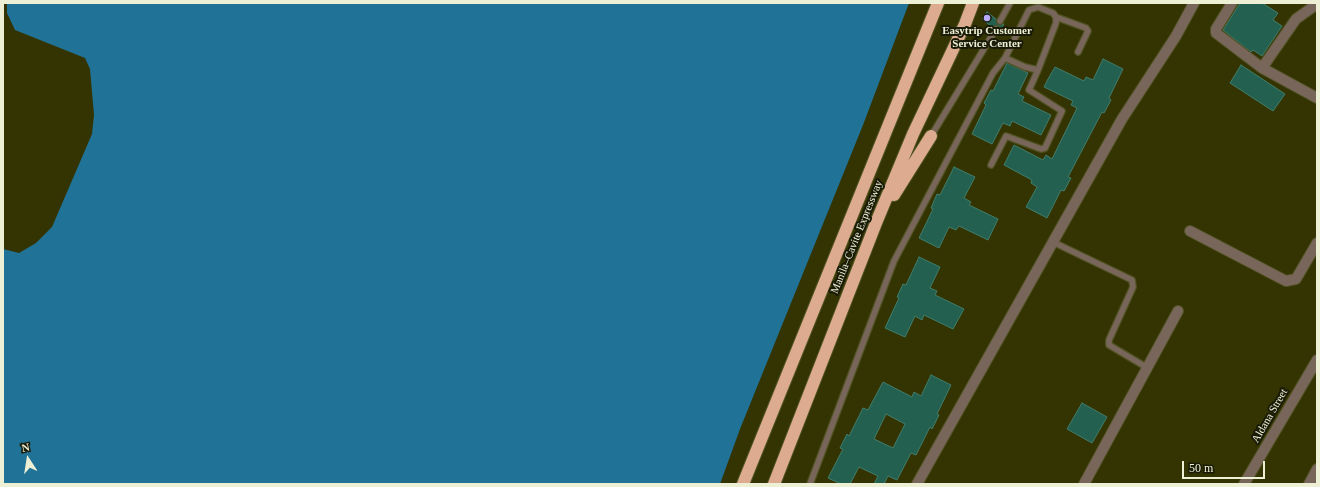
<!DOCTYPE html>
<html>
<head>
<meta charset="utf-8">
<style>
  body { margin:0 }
  #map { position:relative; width:1320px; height:487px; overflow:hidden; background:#333401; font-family:Georgia,serif }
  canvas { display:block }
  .frame { position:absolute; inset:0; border:4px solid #eef0d6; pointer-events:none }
  .north { position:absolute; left:8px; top:439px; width:40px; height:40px; -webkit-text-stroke:3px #1a1b07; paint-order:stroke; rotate:348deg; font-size:11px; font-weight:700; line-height:16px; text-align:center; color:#eef0d6 }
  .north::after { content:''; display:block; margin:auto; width:14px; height:18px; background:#eef0d6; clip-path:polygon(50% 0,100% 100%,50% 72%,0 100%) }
  .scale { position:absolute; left:1182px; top:461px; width:83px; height:18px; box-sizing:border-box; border:2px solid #eef0d6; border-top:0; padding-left:5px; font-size:12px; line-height:14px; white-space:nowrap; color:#eef0d6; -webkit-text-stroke:3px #1a1b07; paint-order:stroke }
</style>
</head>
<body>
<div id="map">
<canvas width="1320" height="487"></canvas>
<div class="frame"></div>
<div class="north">N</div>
<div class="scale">50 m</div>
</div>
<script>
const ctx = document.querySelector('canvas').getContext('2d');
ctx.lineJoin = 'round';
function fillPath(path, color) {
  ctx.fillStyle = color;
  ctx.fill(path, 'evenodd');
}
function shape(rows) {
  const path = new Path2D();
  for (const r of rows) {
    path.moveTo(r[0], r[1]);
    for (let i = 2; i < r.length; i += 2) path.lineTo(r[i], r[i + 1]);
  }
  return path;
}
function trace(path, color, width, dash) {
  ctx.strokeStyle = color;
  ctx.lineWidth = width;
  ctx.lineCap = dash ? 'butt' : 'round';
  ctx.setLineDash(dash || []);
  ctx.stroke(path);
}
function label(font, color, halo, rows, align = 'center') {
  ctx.font = font + ' Georgia,serif';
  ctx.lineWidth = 4;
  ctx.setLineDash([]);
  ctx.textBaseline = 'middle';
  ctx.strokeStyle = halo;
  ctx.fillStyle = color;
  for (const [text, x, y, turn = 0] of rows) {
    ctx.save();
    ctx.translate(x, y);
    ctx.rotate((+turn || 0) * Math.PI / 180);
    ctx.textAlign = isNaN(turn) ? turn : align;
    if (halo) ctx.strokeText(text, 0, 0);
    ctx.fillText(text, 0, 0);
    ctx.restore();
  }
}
const water = shape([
  [7,3,909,3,863,125,740,429,720,484,3,484,3,249,19,253,36,243,52,227,92,134,94,115,90,69,85,58,15,30,7,13]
]);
const building = shape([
  [1240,3,1262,3,1278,13,1273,20,1282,26,1262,56,1253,50,1251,52,1223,30,1240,3],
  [987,12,996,19,998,24,1004,24,1000,30,999,26,992,27,982,19,987,12],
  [1103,59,1123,69,1109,98,1111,100,1104,113,1102,112,1068,177,1071,178,1064,191,1061,190,1047,218,1026,207,1037,187,1031,183,1032,180,1004,165,1014,145,1043,160,1046,155,1052,159,1077,108,1071,105,1073,101,1044,87,1048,79,1055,67,1084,81,1086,77,1093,80,1103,59],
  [1007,63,1028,73,1018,94,1024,97,1022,101,1051,115,1041,135,1012,121,1010,126,1003,123,992,144,972,134,986,105,984,103,991,90,993,91,1007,63],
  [1241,65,1285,94,1273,111,1230,83,1241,65],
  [954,167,975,177,964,198,971,202,969,205,998,219,988,240,959,226,956,230,949,227,939,248,919,238,933,209,931,208,937,194,940,195,954,167],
  [919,257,940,267,930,288,937,291,935,295,964,309,953,329,924,315,922,320,915,316,905,337,885,328,899,298,897,297,903,284,906,285,919,257],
  [931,375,951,385,937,414,939,415,932,429,930,427,916,455,911,453,897,480,888,476,884,484,874,484,878,476,859,467,850,484,841,484,828,478,843,449,840,448,847,434,849,436,863,408,868,410,883,382,912,397,914,392,921,396,931,375],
  [886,414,905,424,893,448,874,439,886,414],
  [1082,403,1107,417,1092,443,1067,429,1082,403]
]);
const lane = shape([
  [1000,21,1010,3],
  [1038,70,1056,23,1056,17],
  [931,136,996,29],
  [991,165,1006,136,1041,149,1045,148,1062,111,1029,90,1038,70,1025,67,1005,58],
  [1053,242,1132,280,1133,287,1109,340,1109,345,1146,367],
  [810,484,894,261,993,73,1005,58,1029,10,1038,7,1053,13,1056,17,1086,28,1088,31,1078,52]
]);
const street = shape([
  [1232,3,1216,29,1216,33,1262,68,1296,19,1317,4],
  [1262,68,1317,98],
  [1190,231,1286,281,1296,279,1317,243],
  [917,484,1122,119,1176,36,1194,3],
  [1084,484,1178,311],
  [1244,484,1317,360],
  [1309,484,1317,469]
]);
const highway = shape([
  [894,195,931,136],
  [743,484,938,3],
  [774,484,876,223,913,134,965,24,973,3]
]);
const markers = [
  [987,18,4,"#b8abf7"]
];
const poiNames = [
  ["Easytrip Customer",987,31],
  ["Service Center",987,44]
];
const streetNames = [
  ["Manila–Cavite Expressway",857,237,-68],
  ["Aldana Street",1270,416,-60]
];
fillPath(water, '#207397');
fillPath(building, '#23604f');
trace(building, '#427d6b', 1);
trace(lane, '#515223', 8);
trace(street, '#515223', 12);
trace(highway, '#515223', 14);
trace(lane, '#79665a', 5.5);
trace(street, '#79665a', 10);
trace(highway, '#ddac90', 12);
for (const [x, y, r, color] of markers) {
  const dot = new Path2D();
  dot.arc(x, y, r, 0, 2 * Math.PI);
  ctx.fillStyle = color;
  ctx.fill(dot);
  trace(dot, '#1a1b07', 1.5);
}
label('bold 11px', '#eef0d6', '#1a1b07', poiNames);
label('11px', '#eef0d6', '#1a1b07', streetNames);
</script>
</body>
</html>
